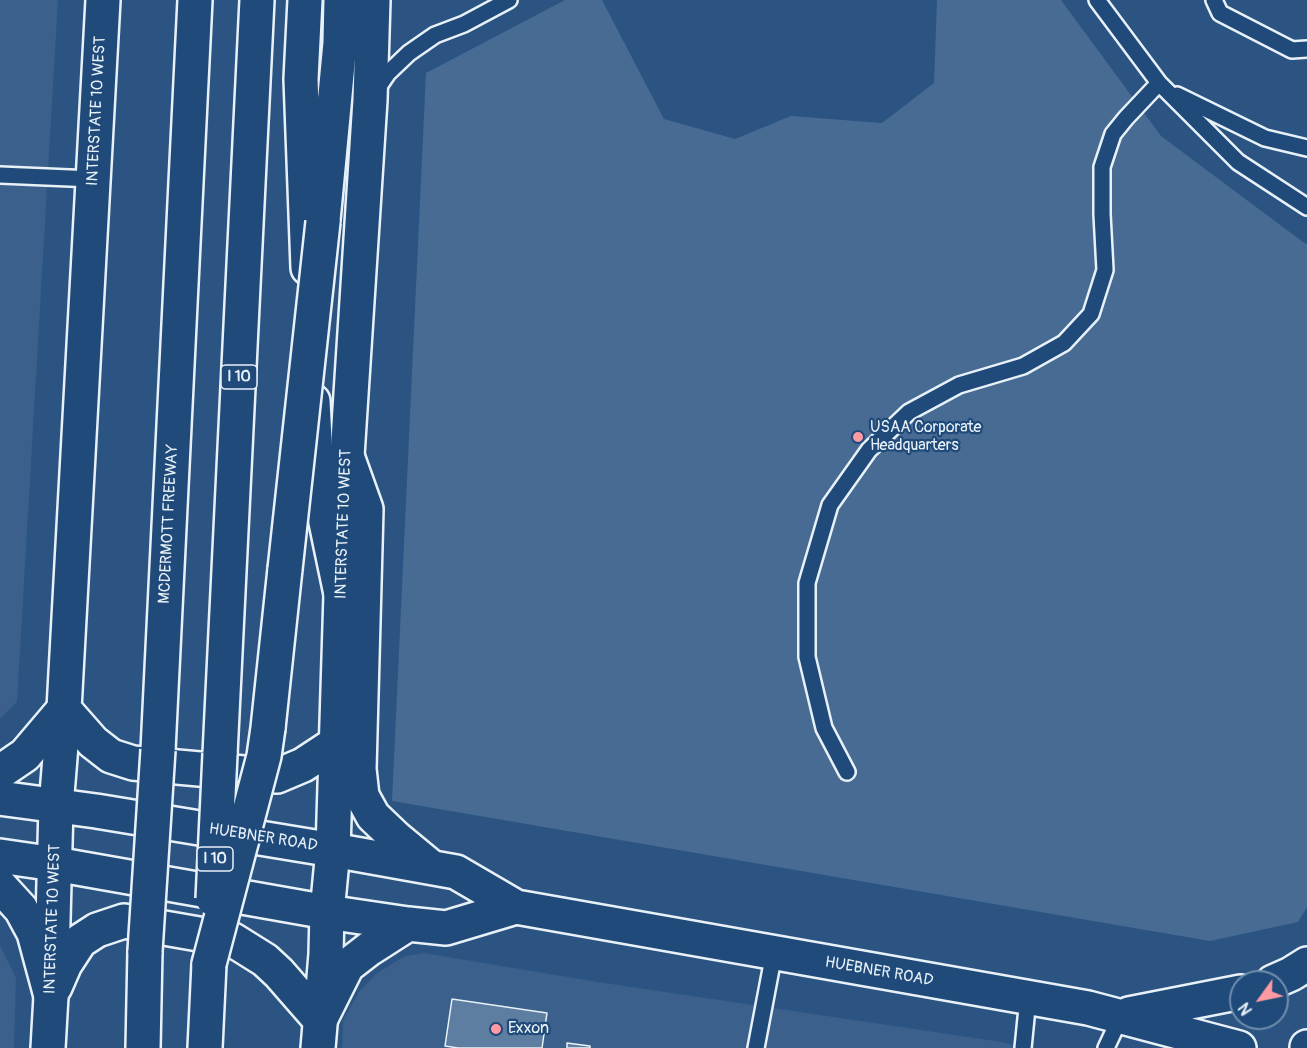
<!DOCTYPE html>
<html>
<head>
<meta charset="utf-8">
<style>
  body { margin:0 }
  #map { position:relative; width:1307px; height:1048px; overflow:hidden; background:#2b5482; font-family:Pangolin,sans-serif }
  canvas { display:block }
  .north { position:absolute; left:1229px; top:970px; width:60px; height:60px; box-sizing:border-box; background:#1f4a7a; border:2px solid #6f8dac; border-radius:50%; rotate:237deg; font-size:16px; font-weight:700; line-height:24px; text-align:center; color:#e8f1f8 }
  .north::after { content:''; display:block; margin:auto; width:21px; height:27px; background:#ff9aa2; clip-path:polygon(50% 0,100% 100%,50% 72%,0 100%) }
</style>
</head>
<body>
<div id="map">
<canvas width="1307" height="1048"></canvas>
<div class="north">N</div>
</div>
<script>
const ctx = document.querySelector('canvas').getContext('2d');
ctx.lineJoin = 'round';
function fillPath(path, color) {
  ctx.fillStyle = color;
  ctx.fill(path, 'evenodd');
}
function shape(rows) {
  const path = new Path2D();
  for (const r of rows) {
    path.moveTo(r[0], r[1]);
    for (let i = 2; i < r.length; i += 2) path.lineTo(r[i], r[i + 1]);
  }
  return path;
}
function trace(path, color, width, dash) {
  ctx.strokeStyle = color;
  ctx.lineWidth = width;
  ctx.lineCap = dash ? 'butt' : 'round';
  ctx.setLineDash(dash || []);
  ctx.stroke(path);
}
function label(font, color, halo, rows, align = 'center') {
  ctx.font = font + ' Pangolin,sans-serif';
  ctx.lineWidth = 4.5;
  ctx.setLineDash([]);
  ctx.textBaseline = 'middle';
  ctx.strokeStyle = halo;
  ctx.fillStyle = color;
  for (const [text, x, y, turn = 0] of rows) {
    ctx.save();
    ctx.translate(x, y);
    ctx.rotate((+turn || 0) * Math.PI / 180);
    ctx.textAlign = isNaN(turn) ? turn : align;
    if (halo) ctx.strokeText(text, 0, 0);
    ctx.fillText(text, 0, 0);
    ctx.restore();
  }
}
const built = shape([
  [0,0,58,0,17,702,0,719],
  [0,946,16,978,14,1048,0,1048],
  [424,953,598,982,1002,1042,1025,1048,342,1048,343,1020,359,992,377,973,405,956]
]);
const green = shape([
  [565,0,602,0,664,119,735,139,791,116,882,123,934,83,937,0,1061,0,1161,136,1303,242,1307,244,1307,907,1298,922,1210,941,392,801,426,73]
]);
const building = shape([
  [452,999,547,1013,542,1048,458,1048,445,1046,452,999],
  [567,1043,590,1046,590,1048,567,1048,567,1043]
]);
const lane = shape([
  [1097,0,1159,83,1238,162,1307,207],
  [1214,0,1220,13,1292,50,1307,49],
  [377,89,388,73,409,53,435,35,464,24,509,0],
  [1177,95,1265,138,1307,148],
  [0,175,93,179],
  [847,772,824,728,807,657,807,583,830,505,869,450,909,412,959,385,1023,366,1064,343,1091,314,1105,270,1102,214,1102,167,1113,134,1126,118,1159,83],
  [756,1048,774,953],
  [1023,1048,1028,998],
  [1106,1048,1121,1016]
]);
const secondary = shape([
  [64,709,93,742,111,756,133,763,277,776,303,765,338,742],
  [55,987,65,964,80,941,97,930,124,921,233,940,265,960,279,973,320,1020],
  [48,1048,51,996,56,806,64,709,103,0],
  [318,1048,326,954,327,912,333,850,341,594,347,456,370,100,373,0]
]);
const primary = shape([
  [347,456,366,509,359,769,362,796,373,816,396,838,431,867],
  [0,772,25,755,64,709],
  [0,798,96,811,333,850,456,872,516,907,1088,1008,1239,1048],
  [0,856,55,864,327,912,408,924,446,928,516,907],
  [0,886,21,909,34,933,51,996],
  [1273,982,1291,974,1307,964],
  [1129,1014,1241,992],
  [320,1020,347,966,369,949,408,924],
  [1307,1048,1307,1047]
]);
const highway = shape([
  [305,0,301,79,308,268],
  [323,220,340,43,341,0],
  [313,401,317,479,341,594],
  [268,728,285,569],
  [158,750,195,0],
  [220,754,257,0],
  [143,1048,145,951],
  [205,1048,209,964]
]);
const highwayBridge = shape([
  [285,569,323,222],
  [213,899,220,754],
  [145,951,158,750],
  [209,964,264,756,268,728]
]);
const markers = [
  [858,437,6,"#ff9aa2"],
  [496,1029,6,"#ff9aa2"]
];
const shields = [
  [239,377,36],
  [215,859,36]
];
const shieldNames = [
  ["I 10",239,377],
  ["I 10",215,859]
];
const streetNames = [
  ["INTERSTATE 10 WEST",97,111,-87],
  ["MCDERMOTT FREEWAY",169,524,-87],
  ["INTERSTATE 10 WEST",344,524,-88],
  ["HUEBNER ROAD",263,838,9],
  ["INTERSTATE 10 WEST",53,919,-88],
  ["HUEBNER ROAD",879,972,10]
];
const poiNames = [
  ["USAA Corporate",870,428],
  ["Headquarters",870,446],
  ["Exxon",508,1029]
];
fillPath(built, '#3a608b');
fillPath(green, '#476b93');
fillPath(building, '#5d7da1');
trace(building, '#e8f1f8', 1.5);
trace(lane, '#e8f1f8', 20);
trace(secondary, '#e8f1f8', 38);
trace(primary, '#e8f1f8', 38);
trace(highway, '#e8f1f8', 38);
trace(lane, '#1f4a7a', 15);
trace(secondary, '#1f4a7a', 33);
trace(primary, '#1f4a7a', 33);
trace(highway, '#1f4a7a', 33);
trace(highwayBridge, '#e8f1f8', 38, []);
trace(highwayBridge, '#1f4a7a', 33);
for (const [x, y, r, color] of markers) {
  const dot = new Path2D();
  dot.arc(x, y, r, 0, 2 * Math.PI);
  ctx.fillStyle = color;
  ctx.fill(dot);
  trace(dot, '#1f4a7a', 2);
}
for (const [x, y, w] of shields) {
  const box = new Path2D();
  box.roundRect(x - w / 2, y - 12, w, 24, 4.5);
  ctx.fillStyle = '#1f4a7a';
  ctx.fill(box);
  trace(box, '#e8f1f8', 1.5);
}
label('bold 15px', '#e8f1f8', null, shieldNames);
label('16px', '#e8f1f8', '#1f4a7a', streetNames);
label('16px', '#e8f1f8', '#1f4a7a', poiNames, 'left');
</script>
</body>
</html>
